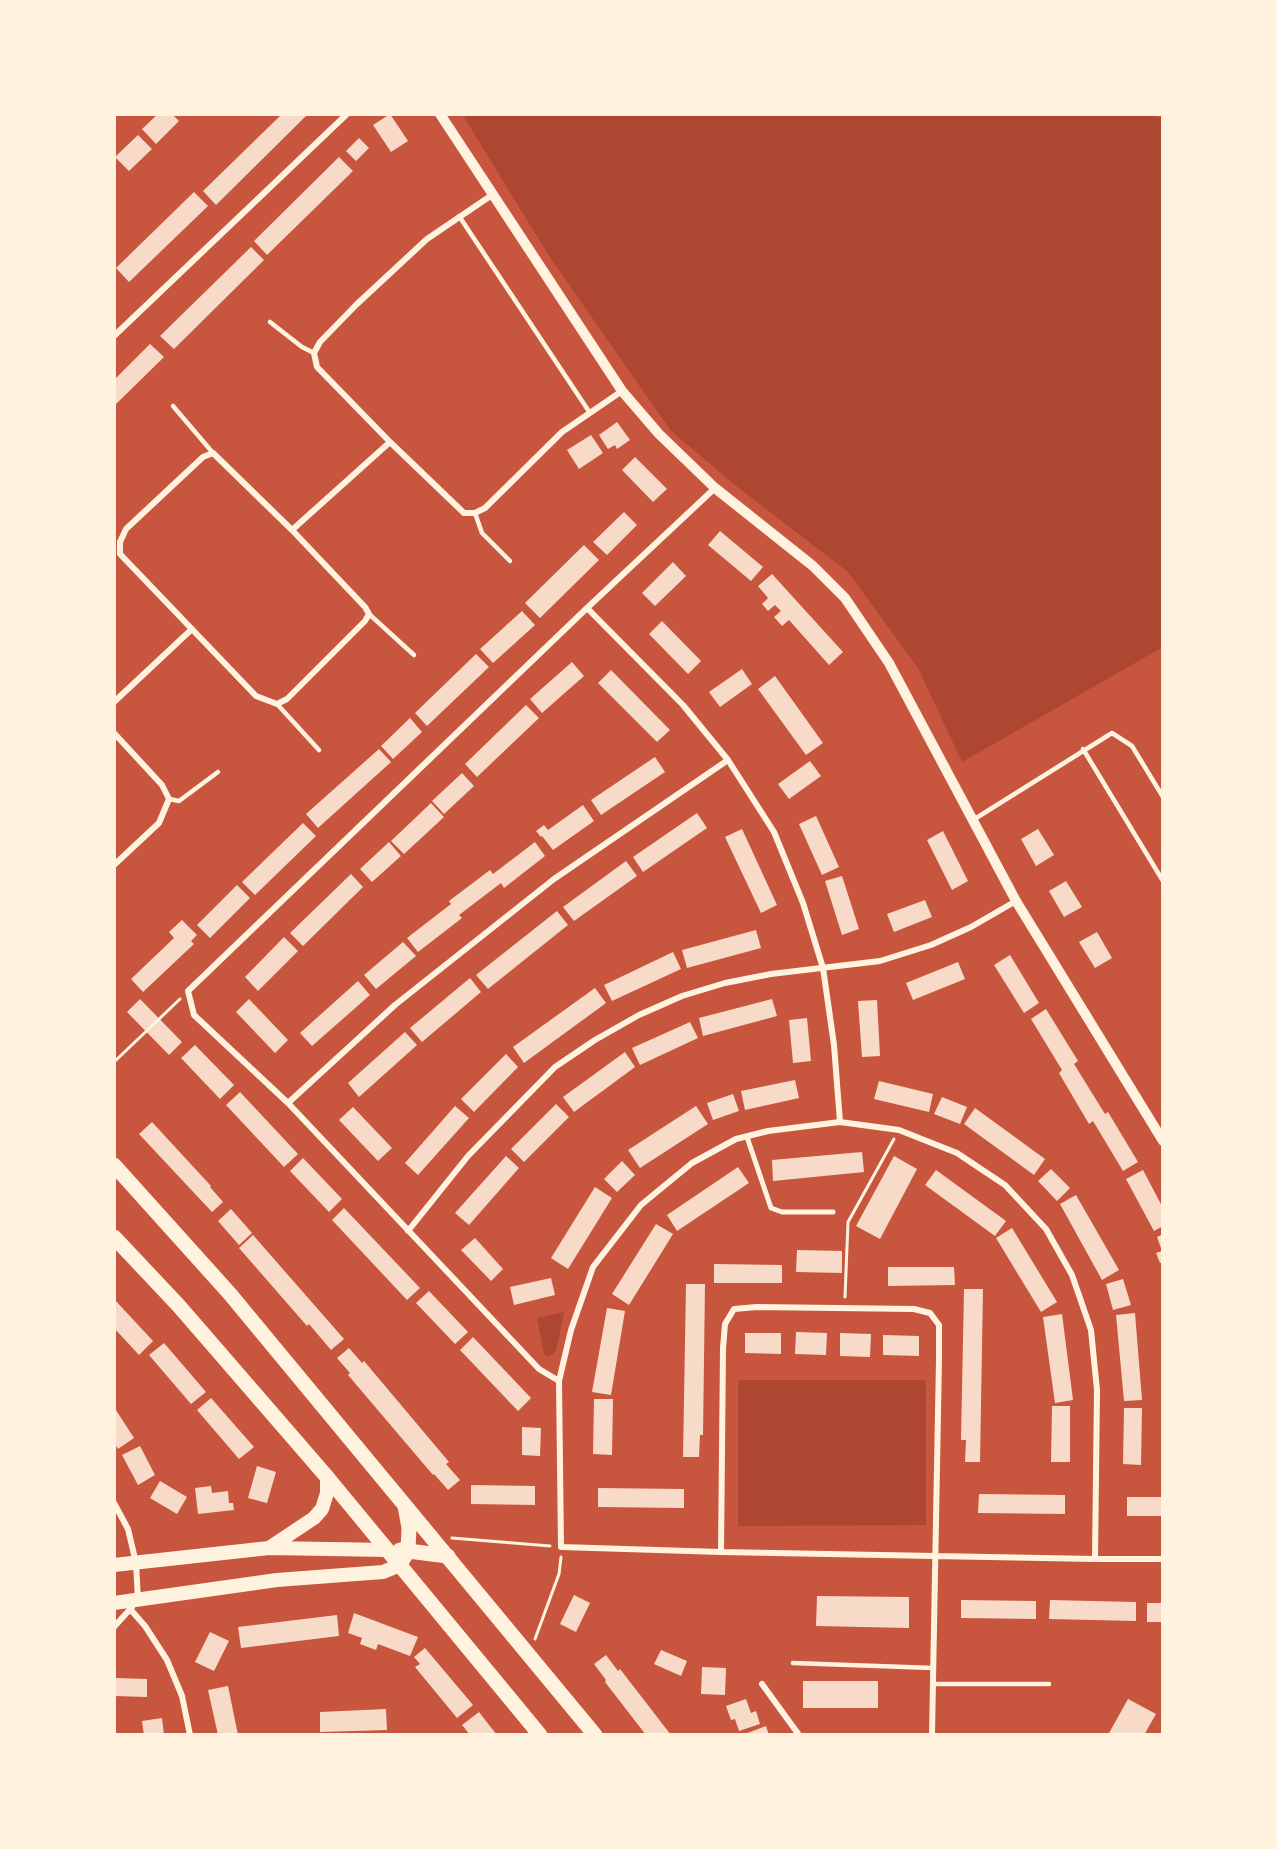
<!DOCTYPE html>
<html>
<head>
<meta charset="utf-8">
<style>
  body { margin:0 }
  #map { position:relative; width:1277px; height:1849px; overflow:hidden; background:#c8553d; font-family:Jost,sans-serif }
  canvas { display:block }
  .frame { position:absolute; inset:0; border:116px solid #fff3e0; pointer-events:none }
</style>
</head>
<body>
<div id="map">
<canvas width="1277" height="1849"></canvas>
<div class="frame"></div>
</div>
<script>
const ctx = document.querySelector('canvas').getContext('2d');
ctx.lineJoin = 'round';
function fillPath(path, color) {
  ctx.fillStyle = color;
  ctx.fill(path, 'evenodd');
}
function shape(rows) {
  const path = new Path2D();
  for (const r of rows) {
    path.moveTo(r[0], r[1]);
    for (let i = 2; i < r.length; i += 2) path.lineTo(r[i], r[i + 1]);
  }
  return path;
}
function trace(path, color, width, dash) {
  ctx.strokeStyle = color;
  ctx.lineWidth = width;
  ctx.lineCap = dash ? 'butt' : 'round';
  ctx.setLineDash(dash || []);
  ctx.stroke(path);
}
const green = shape([
  [462,114,1154,114,1156,118,1163,116,1163,647,962,762,918,668,848,572,740,489,671,431,549,256],
  [564,1312,556,1351,550,1356,546,1356,544,1354,537,1318],
  [738,1380,926,1380,926,1525,738,1526]
]);
const building = shape([
  [158,114,172,114,179,121,156,144,142,129],
  [282,114,308,114,216,205,203,191],
  [390,114,408,141,391,152,373,125],
  [138,135,152,149,129,171,115,157],
  [359,138,369,148,356,161,346,151],
  [339,157,353,171,267,255,254,241],
  [194,192,208,206,129,282,116,268],
  [251,247,264,260,174,349,160,336],
  [150,344,164,357,114,406,114,380],
  [617,422,630,440,617,449,615,445,608,449,599,435],
  [591,435,603,453,579,469,567,450],
  [635,457,667,489,653,502,622,470],
  [624,512,637,525,607,555,593,542],
  [720,531,763,567,751,581,708,545],
  [584,545,599,560,540,618,525,603],
  [673,562,686,576,655,606,642,593],
  [772,574,843,652,829,665,789,620,782,626,774,617,781,611,775,605,768,611,762,604,768,598,758,586],
  [522,611,535,625,493,663,480,649],
  [662,621,701,661,688,674,649,634],
  [476,654,489,667,427,726,415,713],
  [572,662,584,676,542,713,530,699],
  [742,669,752,684,720,707,709,692],
  [611,670,670,730,657,742,598,683],
  [775,676,823,743,806,755,758,689],
  [526,705,539,718,477,777,465,764],
  [410,718,422,732,393,759,381,746],
  [379,749,391,762,318,828,306,814],
  [655,757,665,772,601,815,591,800],
  [810,761,821,776,789,799,778,784],
  [462,773,474,786,444,814,432,801],
  [431,803,444,817,404,854,391,841],
  [583,805,594,821,553,850,542,836,541,837,536,831,544,825,548,830],
  [697,813,707,828,643,872,633,857],
  [816,816,839,867,822,875,799,824],
  [303,823,316,836,255,895,242,882],
  [742,829,777,905,761,913,725,837],
  [1038,829,1054,855,1036,866,1021,839],
  [943,831,968,881,952,890,927,840],
  [389,842,401,856,372,882,360,869],
  [535,842,545,856,504,888,501,883,459,915,462,918,418,952,407,938,451,904,449,901,490,870,493,874],
  [626,861,637,876,574,921,563,907],
  [351,874,363,887,303,946,290,933],
  [842,876,859,929,842,935,825,881],
  [1066,881,1082,907,1064,917,1049,891],
  [237,885,250,898,210,938,197,925],
  [925,900,932,917,894,932,887,914],
  [557,911,568,925,488,989,476,975],
  [182,920,197,935,191,941,194,944,143,992,131,979,174,938,169,932],
  [756,930,761,948,687,968,682,950],
  [1097,932,1112,958,1095,968,1079,942],
  [284,937,298,951,258,991,245,977],
  [403,942,416,956,376,989,364,975],
  [673,952,681,969,612,1001,604,985],
  [1010,955,1039,1003,1024,1013,994,965],
  [958,962,965,979,913,1000,906,983],
  [470,978,481,992,422,1042,410,1028],
  [358,981,370,995,312,1046,300,1033],
  [595,988,606,1003,524,1063,513,1047],
  [140,999,182,1042,169,1055,127,1012],
  [249,999,288,1040,275,1053,236,1012],
  [772,999,777,1016,703,1036,699,1018],
  [877,1000,880,1056,862,1057,858,1001],
  [1046,1009,1078,1061,1074,1064,1105,1114,1108,1112,1138,1162,1123,1171,1093,1121,1089,1124,1066,1085,1059,1073,1062,1070,1031,1019],
  [807,1018,811,1061,793,1063,789,1020],
  [690,1022,698,1038,640,1065,632,1048],
  [405,1032,417,1045,359,1097,348,1083],
  [195,1045,234,1085,220,1099,181,1058],
  [625,1052,635,1067,574,1112,563,1097],
  [506,1054,518,1067,474,1112,461,1099],
  [795,1080,799,1098,745,1110,741,1091],
  [879,1081,933,1094,929,1112,874,1099],
  [240,1092,298,1154,284,1167,226,1105],
  [733,1094,739,1111,713,1120,707,1103],
  [942,1097,967,1107,960,1124,934,1114],
  [556,1104,569,1117,524,1162,511,1149],
  [455,1106,469,1118,418,1175,405,1163],
  [696,1106,708,1124,640,1168,628,1150],
  [353,1107,392,1148,378,1161,339,1120],
  [975,1108,1045,1159,1034,1175,964,1124],
  [152,1122,211,1186,210,1187,223,1202,212,1212,139,1134],
  [862,1152,864,1172,773,1181,772,1160],
  [506,1156,519,1168,469,1225,455,1213],
  [894,1156,917,1169,880,1239,856,1226],
  [303,1158,342,1199,329,1212,290,1171],
  [622,1161,635,1175,617,1192,604,1179],
  [738,1167,749,1183,677,1231,667,1215],
  [1051,1169,1070,1188,1057,1201,1038,1181],
  [936,1170,1006,1221,995,1236,925,1185],
  [1143,1170,1163,1208,1163,1226,1154,1231,1126,1179],
  [595,1187,612,1198,568,1269,551,1258],
  [1076,1195,1119,1270,1102,1280,1060,1204],
  [344,1208,420,1288,407,1300,332,1220],
  [231,1209,252,1233,239,1245,218,1221],
  [656,1224,673,1234,629,1305,612,1294],
  [1012,1228,1057,1302,1041,1312,996,1238],
  [1163,1234,1163,1262,1160,1263,1156,1253,1162,1251,1157,1237],
  [253,1235,344,1339,331,1350,309,1324,307,1326,239,1248],
  [475,1238,503,1269,491,1281,461,1250],
  [797,1250,842,1251,842,1273,796,1272],
  [714,1264,782,1265,782,1283,714,1283],
  [888,1267,954,1267,955,1285,888,1286],
  [551,1278,555,1295,514,1305,510,1287],
  [1123,1279,1131,1305,1113,1310,1106,1284],
  [686,1284,705,1284,703,1435,700,1435,699,1457,683,1457],
  [964,1289,983,1289,980,1462,965,1462,966,1440,961,1440],
  [429,1291,468,1332,455,1344,416,1303],
  [114,1299,153,1341,139,1355,114,1328],
  [607,1308,625,1311,611,1395,592,1392],
  [1135,1313,1142,1400,1124,1401,1116,1315],
  [1062,1314,1073,1400,1055,1403,1043,1317],
  [796,1332,827,1333,826,1355,795,1354],
  [745,1333,781,1333,781,1354,745,1353],
  [840,1333,871,1334,870,1357,840,1356],
  [883,1335,919,1336,919,1356,883,1355],
  [473,1337,531,1398,518,1411,460,1350],
  [164,1343,206,1392,191,1404,149,1355],
  [349,1348,362,1363,364,1361,449,1462,446,1464,460,1480,448,1490,434,1474,433,1475,348,1375,350,1373,337,1358],
  [211,1398,254,1447,239,1459,197,1410],
  [594,1399,613,1399,612,1455,593,1454],
  [1052,1406,1070,1406,1070,1462,1051,1462],
  [114,1407,134,1438,118,1449,114,1443],
  [1124,1408,1142,1408,1141,1465,1123,1464],
  [522,1427,541,1428,540,1456,522,1455],
  [140,1446,155,1475,138,1485,122,1455],
  [257,1466,276,1472,267,1503,248,1498],
  [160,1481,187,1497,177,1514,150,1498],
  [471,1485,535,1486,535,1505,471,1504],
  [211,1486,212,1493,228,1491,229,1503,233,1503,234,1510,198,1514,195,1488],
  [598,1488,684,1489,684,1508,598,1507],
  [979,1494,1065,1495,1065,1514,978,1513],
  [1127,1497,1163,1497,1163,1516,1127,1516],
  [574,1595,590,1603,576,1632,560,1624],
  [817,1596,909,1597,909,1628,816,1626],
  [961,1600,1036,1601,1036,1619,961,1618],
  [1050,1600,1136,1602,1136,1621,1049,1619],
  [1147,1603,1163,1603,1163,1622,1147,1622],
  [354,1613,418,1637,410,1656,378,1644,376,1650,360,1644,362,1638,348,1633],
  [337,1615,339,1636,241,1648,238,1627],
  [210,1632,229,1641,214,1671,195,1662],
  [425,1648,473,1705,457,1718,415,1667,420,1664,414,1657],
  [661,1650,687,1661,681,1676,654,1664],
  [606,1655,618,1671,620,1669,671,1735,646,1735,605,1682,606,1680,594,1664],
  [702,1667,726,1668,725,1695,701,1694],
  [115,1678,147,1679,147,1697,114,1696],
  [803,1681,878,1681,878,1708,803,1708],
  [228,1686,238,1735,218,1735,208,1690],
  [746,1699,751,1713,756,1711,760,1724,739,1731,735,1719,731,1720,726,1706],
  [1128,1699,1156,1714,1144,1735,1108,1735],
  [386,1709,387,1730,320,1732,320,1712],
  [479,1712,489,1725,497,1735,470,1735,462,1725],
  [162,1718,164,1735,144,1735,142,1721],
  [766,1726,769,1735,742,1735]
]);
const path = shape([
  [114,1062,180,999],
  [845,1297,848,1222,894,1139],
  [452,1538,550,1546],
  [535,1639,559,1574,561,1557]
]);
const service = shape([
  [459,216,590,413],
  [270,322,302,347,314,353],
  [173,406,213,453],
  [475,513,482,533,510,561],
  [369,614,414,655],
  [277,704,319,750],
  [1083,749,1163,881],
  [169,799,179,801,218,772],
  [973,820,1112,733,1132,746,1163,797],
  [793,1663,933,1668],
  [932,1684,1049,1684]
]);
const pedestrian = shape([
  [747,1137,771,1208,782,1212,833,1212]
]);
const minor = shape([
  [492,195,427,239,357,304,320,342,314,353,317,367,390,442,464,513,475,513,485,508,562,432,622,391],
  [114,336,347,114],
  [213,453,292,530,365,607,369,614,365,621,287,699,277,704,256,696,120,554,120,542,126,529,203,457,213,453],
  [292,530,390,442],
  [587,608,683,705,728,760,774,832,803,903,823,968,834,1045,840,1122],
  [114,702,192,629],
  [114,733,162,785,169,799,159,823,114,865],
  [288,1103,395,1005,554,879,728,760],
  [408,1231,468,1156,555,1067,595,1040,639,1015,682,996,725,983,771,974,880,961,931,945,971,927,1016,901],
  [559,1381,539,1369,288,1103,194,1015,188,991,587,608,715,488],
  [114,1503,128,1529,136,1563,138,1600],
  [721,1552,723,1348,725,1324,734,1309,757,1307,914,1309,930,1313,939,1325,939,1359,932,1735],
  [1095,1559,1097,1390,1091,1330,1072,1275,1046,1229,1005,1185,957,1153,899,1130,840,1122,768,1131,736,1139,692,1163,641,1205,593,1267,571,1330,559,1381,561,1547,721,1552,1095,1559,1163,1559],
  [130,1609,145,1626,167,1660,182,1696,190,1735],
  [114,1627,132,1607],
  [762,1684,799,1735]
]);
const tertiary = shape([
  [440,114,622,391,659,434,715,488,813,566,845,598,889,663,1016,901,1163,1141]
]);
const primary = shape([
  [269,1548,314,1518,322,1509,327,1493,327,1477],
  [114,1565,269,1548,388,1550],
  [114,1603,277,1580,383,1572,400,1565]
]);
const trunk = shape([
  [114,1165,230,1294,595,1735],
  [114,1237,179,1306,327,1477,540,1735],
  [400,1550,448,1556],
  [400,1565,408,1550,409,1528,405,1506]
]);
fillPath(green, '#ae4732');
fillPath(building, '#f7dbc8');
trace(path, '#fff3e0', 3);
trace(service, '#fff3e0', 4.5);
trace(pedestrian, '#fff3e0', 5);
trace(minor, '#fff3e0', 6);
trace(tertiary, '#fff3e0', 10);
trace(primary, '#fff3e0', 14);
trace(trunk, '#fff3e0', 15);
</script>
</body>
</html>
